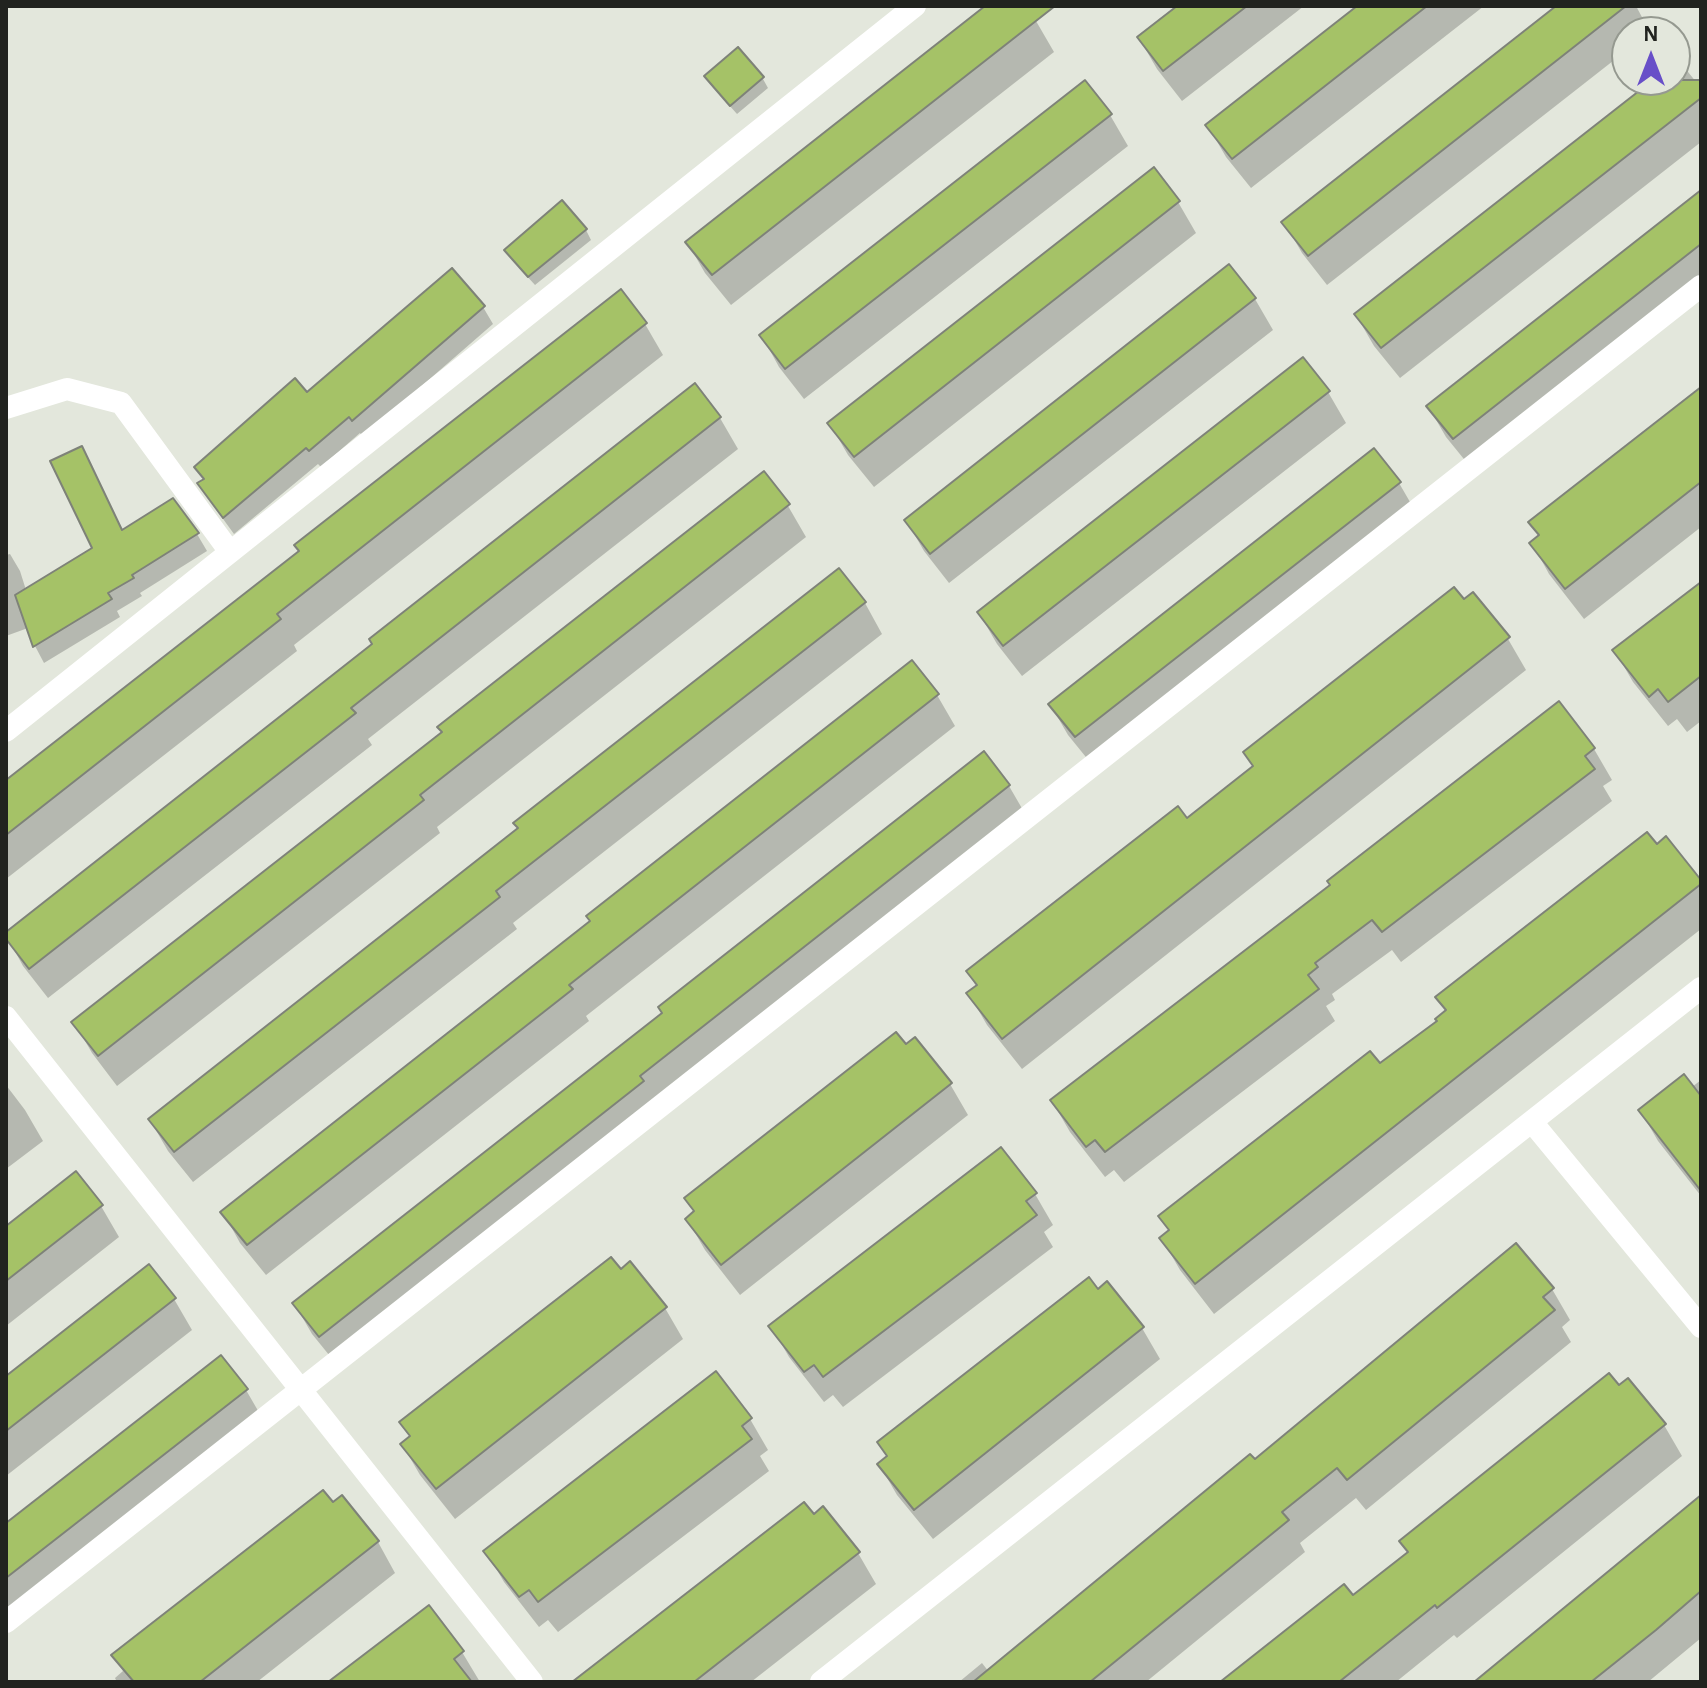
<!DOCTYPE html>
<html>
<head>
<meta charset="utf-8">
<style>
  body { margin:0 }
  #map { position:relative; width:1707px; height:1688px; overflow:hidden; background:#e3e7dc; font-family:"Alegreya Sans",sans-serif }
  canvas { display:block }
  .frame { position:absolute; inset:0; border:8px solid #21231f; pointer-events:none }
  .north { position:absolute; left:1611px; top:16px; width:80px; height:80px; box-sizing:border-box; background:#e3e7dc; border:2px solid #959990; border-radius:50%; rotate:0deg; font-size:22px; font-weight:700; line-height:32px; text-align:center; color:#21231f }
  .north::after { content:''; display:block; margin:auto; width:28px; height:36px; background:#684fc8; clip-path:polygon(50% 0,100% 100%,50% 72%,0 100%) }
</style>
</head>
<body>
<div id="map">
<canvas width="1707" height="1688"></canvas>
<div class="frame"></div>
<div class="north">N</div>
</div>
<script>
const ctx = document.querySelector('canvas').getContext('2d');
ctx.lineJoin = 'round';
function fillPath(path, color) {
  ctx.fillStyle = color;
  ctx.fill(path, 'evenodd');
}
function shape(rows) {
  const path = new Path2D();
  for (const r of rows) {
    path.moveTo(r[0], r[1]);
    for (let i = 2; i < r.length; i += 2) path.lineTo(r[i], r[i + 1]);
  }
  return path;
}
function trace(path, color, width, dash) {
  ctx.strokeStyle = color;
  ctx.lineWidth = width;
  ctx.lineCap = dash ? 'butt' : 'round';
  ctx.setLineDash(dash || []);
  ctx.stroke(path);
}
const shadow = shape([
  [988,6,1024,6,1036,21,1054,52,731,305,705,273,687,242],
  [1180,6,1304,6,1182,101,1157,69,1139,38],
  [1360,6,1484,6,1251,188,1226,157,1208,126],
  [1559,6,1636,6,1650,32,1627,32,1627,50,1327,285,1302,253,1284,222],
  [738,50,763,79,768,88,737,114,712,86,707,76],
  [1680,62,1701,88,1701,142,1400,378,1374,346,1356,315,1656,80,1675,80,1675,65],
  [1110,115,1128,146,804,399,779,367,762,336],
  [1153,170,1178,202,1196,233,874,487,848,455,830,424],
  [1701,192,1701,289,1472,469,1446,437,1428,406],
  [562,203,586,230,591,240,535,285,512,260,507,250],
  [1229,267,1255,299,1273,330,949,583,924,551,906,520],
  [483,307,493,324,363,437,360,433,321,467,318,464,234,534,210,501,200,484,204,481,197,468,307,395],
  [645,324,663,355,294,645,297,651,6,879,6,782],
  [695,386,720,418,738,449,368,739,372,745,48,998,23,966,6,935,374,645],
  [1701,390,1701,527,1584,619,1549,574,1532,543,1539,537,1531,522],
  [1328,392,1346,423,1022,676,997,644,979,613],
  [82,448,123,532,173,501,197,534,207,551,140,593,142,596,117,611,120,617,44,663,35,646,28,628,6,636,6,555,10,554,20,571,26,590,94,549],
  [763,474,788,506,806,537,437,827,440,833,117,1086,92,1053,74,1022,443,733],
  [1399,483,1417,514,1094,767,1068,735,1050,704],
  [1701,585,1701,721,1687,732,1677,719,1668,726,1633,682,1615,651],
  [1473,594,1508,639,1526,670,1022,1069,987,1025,969,994,977,988,968,972,1187,821],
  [865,603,882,634,513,923,517,929,193,1182,168,1151,150,1120],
  [937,695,955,726,586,1016,589,1021,266,1275,240,1243,223,1212],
  [1594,749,1612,780,1603,786,1612,801,1401,962,1392,950,1332,994,1335,1000,1326,1006,1335,1021,1124,1182,1114,1170,1105,1177,1070,1132,1052,1101,1332,886],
  [984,754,1009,786,1027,817,338,1366,312,1334,294,1303,664,1014],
  [1656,846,1701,883,1701,929,1214,1314,1180,1270,1162,1239,1170,1232,1161,1217,1379,1066,1439,1021,1446,1012,1437,997],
  [1701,1080,1701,1196,1658,1141,1640,1110,1692,1087],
  [950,1084,968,1115,740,1295,705,1250,687,1219,695,1213,687,1198],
  [6,1085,25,1110,43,1141,6,1169],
  [1035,1194,1053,1225,1044,1232,1053,1247,843,1407,833,1395,824,1402,789,1357,771,1326],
  [101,1206,119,1237,6,1326,6,1229],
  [630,1264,665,1308,683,1339,455,1519,420,1475,402,1444,411,1438,402,1422],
  [1107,1284,1142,1328,1160,1359,933,1539,897,1495,879,1464],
  [1552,1289,1570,1320,1562,1327,1571,1342,1366,1510,1356,1498,1300,1543,1305,1552,1146,1682,959,1682,982,1663,989,1672,1255,1462],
  [174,1299,192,1330,6,1476,6,1379],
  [1619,1388,1664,1425,1682,1456,1457,1638,1454,1635,1396,1682,1223,1682,1353,1598],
  [246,1390,264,1421,6,1623,6,1526],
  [750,1419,768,1450,760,1456,769,1471,558,1632,548,1620,539,1627,504,1582,486,1551],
  [1701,1497,1701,1638,1648,1682,1477,1682],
  [813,1516,858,1553,876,1584,751,1682,603,1682],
  [378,1542,395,1573,257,1682,117,1682,115,1678,123,1671,114,1656],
  [462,1652,480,1682,331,1682]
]);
const building = shape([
  [985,6,1055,6,712,275,685,242,985,6],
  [1177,6,1247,6,1163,71,1137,37,1177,6],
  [1357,6,1427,6,1232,159,1205,125,1357,6],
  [1556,6,1626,6,1308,256,1281,222,1556,6],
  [738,47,764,77,730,106,704,76,738,47],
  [1085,80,1112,114,785,369,759,335,1085,80],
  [1653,80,1701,80,1701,98,1381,348,1354,314,1653,80],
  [1154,167,1180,201,854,457,827,423,1154,167],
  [1701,190,1701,244,1453,439,1426,406,1701,190],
  [562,200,587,229,528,277,504,250,562,200],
  [1229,264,1256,298,930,554,904,520,1229,264],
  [452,268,485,306,352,421,349,417,309,451,306,448,223,518,197,483,204,479,194,467,295,378,307,392,452,268],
  [621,289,647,323,277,614,281,619,6,835,6,780,299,551,294,545,621,289],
  [1303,357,1330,391,1003,646,977,612,1303,357],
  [695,383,721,417,351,708,356,713,29,969,6,939,6,932,372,644,369,639,695,383],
  [1701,387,1701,482,1565,589,1529,543,1539,535,1528,522,1701,387],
  [82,446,122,530,173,498,199,533,132,575,134,578,108,593,112,599,33,647,15,595,92,548,50,461,82,446],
  [1374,448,1401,482,1075,737,1048,704,1374,448],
  [764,471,790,504,420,795,424,800,98,1056,71,1022,442,732,437,727,764,471],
  [839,568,866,602,496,891,500,897,174,1152,148,1119,518,828,513,823,839,568],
  [1701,582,1701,676,1668,702,1658,689,1649,697,1612,650,1701,582],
  [1454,587,1464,599,1473,592,1510,637,1002,1039,966,993,977,985,966,971,1178,806,1187,818,1253,766,1243,752,1454,587],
  [912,660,939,694,569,985,573,989,247,1245,220,1212,590,921,586,916,912,660],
  [1559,701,1595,748,1585,756,1595,769,1382,932,1372,920,1315,963,1318,967,1308,975,1319,989,1105,1152,1095,1140,1086,1147,1050,1100,1330,885,1327,881,1559,701],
  [984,751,1010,785,640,1076,644,1081,319,1337,292,1303,662,1013,658,1007,984,751],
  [1647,832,1657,844,1666,836,1701,880,1701,884,1195,1284,1159,1238,1169,1230,1158,1216,1370,1051,1380,1063,1437,1021,1435,1019,1446,1010,1435,997,1647,832],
  [896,1032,906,1044,915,1037,952,1083,721,1265,685,1219,694,1211,684,1198,896,1032],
  [1684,1074,1701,1096,1701,1191,1638,1110,1684,1074],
  [1001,1147,1037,1193,1026,1201,1037,1215,823,1377,814,1365,804,1372,768,1326,1001,1147],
  [76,1171,103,1205,6,1281,6,1226,76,1171],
  [1516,1243,1554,1288,1543,1297,1555,1310,1347,1480,1337,1468,1282,1512,1289,1520,1090,1682,973,1682,1250,1454,1255,1459,1516,1243],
  [611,1257,621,1269,630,1261,667,1307,436,1489,400,1444,410,1436,399,1422,611,1257],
  [149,1264,176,1298,6,1431,6,1376,149,1264],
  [1089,1277,1098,1289,1107,1281,1144,1327,914,1510,877,1464,887,1456,877,1442,1089,1277],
  [221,1355,248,1389,6,1578,6,1523,221,1355],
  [716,1371,752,1418,742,1426,752,1439,538,1602,529,1590,519,1597,483,1551,716,1371],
  [1609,1373,1619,1385,1628,1378,1666,1424,1437,1608,1435,1605,1339,1682,1220,1682,1344,1584,1353,1595,1408,1552,1399,1541,1609,1373],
  [323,1490,333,1502,342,1495,379,1541,200,1682,134,1682,111,1655,323,1490],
  [1701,1495,1701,1591,1656,1630,1591,1682,1474,1682,1701,1495],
  [804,1502,814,1514,823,1506,860,1552,694,1682,572,1682,804,1502],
  [429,1605,464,1651,454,1659,472,1682,328,1682,429,1605]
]);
const service = shape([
  [6,408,67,389,121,403,230,552],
  [6,731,915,6],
  [6,1017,532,1682],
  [1532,1122,1701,1327],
  [6,1622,1701,286],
  [821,1682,1701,988]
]);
fillPath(shadow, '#0003');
fillPath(building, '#a5c267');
trace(building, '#7e8278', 2);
trace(service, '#fff', 22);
</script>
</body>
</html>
